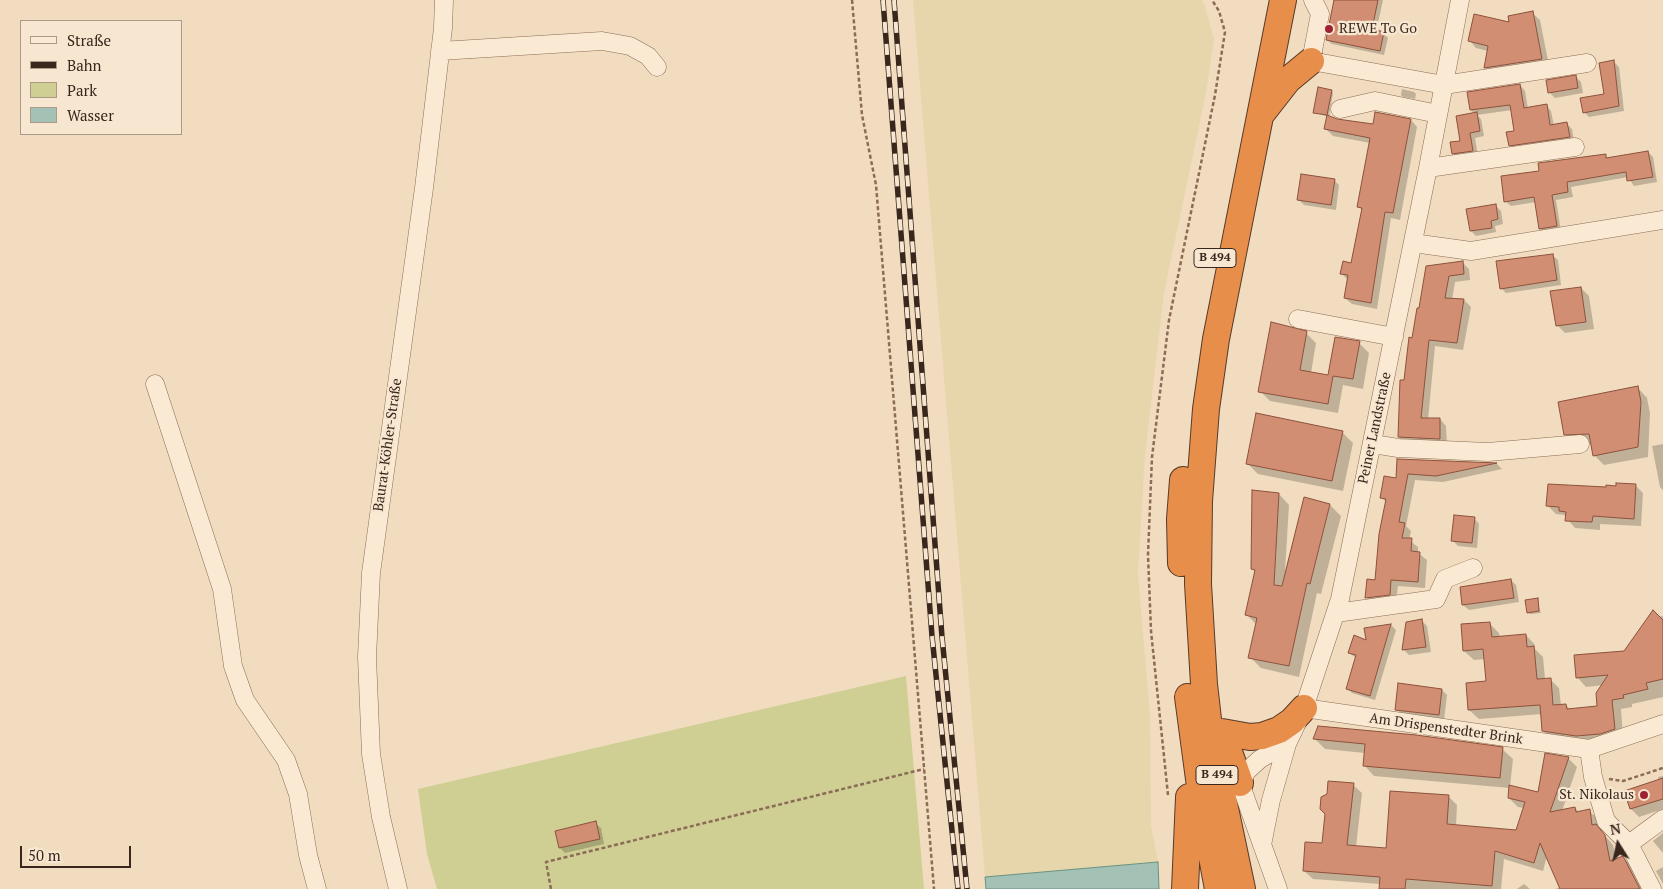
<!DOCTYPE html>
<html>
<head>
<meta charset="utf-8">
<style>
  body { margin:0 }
  #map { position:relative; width:1663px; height:889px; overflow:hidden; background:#f1dcbf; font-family:"PT Serif",serif }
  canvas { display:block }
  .legend { position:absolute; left:20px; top:20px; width:162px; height:115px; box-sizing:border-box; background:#f8e7d0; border:1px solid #ac9a88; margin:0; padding:6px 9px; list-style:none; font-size:15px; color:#39261c }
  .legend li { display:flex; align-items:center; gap:10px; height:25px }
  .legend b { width:25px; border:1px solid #ac9a88 }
  .north { position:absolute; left:1593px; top:819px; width:50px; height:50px; -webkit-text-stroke:4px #f8e7d0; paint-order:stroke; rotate:350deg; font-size:14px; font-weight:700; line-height:20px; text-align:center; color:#39261c }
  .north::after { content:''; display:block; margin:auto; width:18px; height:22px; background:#39261c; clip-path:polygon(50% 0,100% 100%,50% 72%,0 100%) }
  .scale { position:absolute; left:20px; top:846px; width:111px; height:22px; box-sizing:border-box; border:2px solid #39261c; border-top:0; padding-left:6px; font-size:15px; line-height:18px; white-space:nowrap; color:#39261c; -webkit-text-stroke:4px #f8e7d0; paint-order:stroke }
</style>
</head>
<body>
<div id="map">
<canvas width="1663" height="889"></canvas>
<ul class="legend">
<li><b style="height:6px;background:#fbead3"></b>Straße</li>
<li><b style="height:6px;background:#39261c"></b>Bahn</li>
<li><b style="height:14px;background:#cfcf93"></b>Park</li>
<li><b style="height:14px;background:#a3c2b5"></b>Wasser</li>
</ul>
<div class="north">N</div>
<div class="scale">50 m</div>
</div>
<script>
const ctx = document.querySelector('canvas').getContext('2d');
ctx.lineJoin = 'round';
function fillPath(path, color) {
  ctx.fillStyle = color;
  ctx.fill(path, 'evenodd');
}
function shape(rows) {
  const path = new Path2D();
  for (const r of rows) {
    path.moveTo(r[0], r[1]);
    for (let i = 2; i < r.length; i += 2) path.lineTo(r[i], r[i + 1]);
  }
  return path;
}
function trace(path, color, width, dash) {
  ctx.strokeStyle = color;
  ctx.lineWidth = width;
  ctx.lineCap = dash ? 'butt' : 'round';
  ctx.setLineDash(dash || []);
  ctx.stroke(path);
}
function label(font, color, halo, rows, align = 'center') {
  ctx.font = font + ' "PT Serif",serif';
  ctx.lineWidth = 4.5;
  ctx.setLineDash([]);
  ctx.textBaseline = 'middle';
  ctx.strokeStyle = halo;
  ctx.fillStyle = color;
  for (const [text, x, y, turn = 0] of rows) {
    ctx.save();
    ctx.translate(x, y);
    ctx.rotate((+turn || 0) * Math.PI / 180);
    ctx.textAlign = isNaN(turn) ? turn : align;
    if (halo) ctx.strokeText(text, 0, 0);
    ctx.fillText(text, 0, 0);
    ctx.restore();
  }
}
const farmland = shape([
  [913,0,1202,0,1205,6,1214,39,1206,93,1164,293,1145,455,1138,573,1150,715,1151,825,1158,862,985,877]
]);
const green = shape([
  [906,676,924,889,437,889,427,854,418,789]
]);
const water = shape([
  [1158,862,1159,889,986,889,985,877,1158,862]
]);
const shadow = shape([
  [1335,0,1383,0,1376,32,1383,33,1388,38,1384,55,1332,44,1327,40],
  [1532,13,1540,20,1549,66,1493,75,1485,68,1488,51,1476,48,1469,40],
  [1614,62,1619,67,1624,111,1589,117,1584,112,1606,95],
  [1576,77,1581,82,1583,93,1555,98,1550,93],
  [1520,85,1525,91,1528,109,1546,105,1551,111,1554,126,1567,124,1572,129,1574,142,1515,150,1510,145,1516,132,1512,110,1477,115,1481,119,1484,136,1475,138,1478,156,1458,158,1453,153,1462,142,1475,114,1471,110],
  [1402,89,1414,92,1416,94,1415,99,1403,97,1401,95],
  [1331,91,1333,93,1329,117,1337,120,1374,125,1411,120,1417,127,1400,220,1391,218,1377,309,1352,304,1345,298,1348,280,1342,274,1352,264,1362,210,1358,206,1370,143,1333,136,1326,129,1328,117,1314,112],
  [1648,152,1653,157,1657,182,1634,186,1628,177,1571,187,1573,197,1556,200,1561,231,1545,234,1540,229,1536,202,1511,206,1505,201,1540,172,1605,156,1609,159],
  [1334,180,1339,185,1336,210,1304,205,1298,199],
  [1496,206,1501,211,1503,224,1495,226,1496,232,1476,236,1471,231],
  [1552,255,1558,260,1561,285,1506,293,1501,288],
  [1462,262,1469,269,1470,280,1455,282,1452,300,1464,300,1471,307,1463,350,1435,346,1428,420,1440,419,1446,426,1447,445,1406,444,1399,437,1405,381,1427,267],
  [1581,288,1589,296,1594,329,1565,333,1557,325],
  [1306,333,1316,343,1311,373,1329,376,1359,343,1369,353,1363,389,1343,385,1338,413,1270,401,1260,391],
  [1638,388,1647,398,1650,413,1648,457,1604,465,1594,455,1592,444,1575,444,1565,434],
  [1342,432,1353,443,1343,491,1258,474,1247,463],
  [1663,444,1663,490,1660,487,1652,446],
  [1398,460,1496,463,1502,469,1443,482,1415,480,1406,526,1411,531,1409,540,1418,547,1418,553,1427,560,1425,588,1398,586,1396,601,1373,605,1367,598,1377,582,1386,502,1382,498,1397,480],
  [1635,485,1643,493,1641,526,1600,524,1600,530,1575,528,1564,515,1556,514,1548,506,1608,489],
  [1279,494,1289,505,1285,571,1304,499,1330,505,1341,516,1321,594,1317,593,1299,677,1261,668,1250,657,1257,625,1247,615,1256,572,1252,569],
  [1474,518,1479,524,1477,548,1458,546,1453,541],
  [1511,580,1516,585,1519,602,1469,610,1463,605],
  [1537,600,1541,613,1530,614,1528,612],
  [1663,616,1663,697,1632,704,1632,707,1621,709,1623,738,1610,743,1552,740,1543,731,1542,714,1479,719,1469,710,1487,683,1485,659,1474,660,1464,651,1490,624,1499,633,1500,638,1526,635,1535,645,1535,649,1543,657,1545,679,1550,679,1559,688,1561,705,1566,705,1570,710,1599,708,1603,685,1586,687,1577,677,1625,653,1658,617],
  [1422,621,1427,626,1431,652,1409,655,1404,650],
  [1391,625,1396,630,1375,700,1352,693,1347,688,1356,658,1349,653,1368,642,1366,629],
  [1442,690,1447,695,1444,720,1401,714,1396,709],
  [1314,738,1502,749,1513,759,1510,787,1539,794,1568,758,1577,767,1562,811,1575,808,1579,812,1589,811,1598,819,1600,830,1613,845,1616,860,1623,858,1632,866,1643,889,1555,889,1561,887,1547,856,1543,871,1504,859,1501,889,1380,889,1380,884,1313,879,1304,871,1323,845,1353,785,1362,793,1356,847,1388,850,1449,797,1457,805,1456,826,1517,831,1524,808,1518,807,1509,798,1510,788,1374,776,1364,765,1365,753,1325,749],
  [1663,776,1663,809,1639,817,1631,809,1659,781,1658,777],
  [595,823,601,828,604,844,565,853,560,848],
  [1663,833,1663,853,1653,841],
  [1663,867,1663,884,1656,871],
  [1524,884,1530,889,1517,889]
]);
const building = shape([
  [1334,0,1378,0,1372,29,1384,32,1380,51,1326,40,1334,0],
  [1533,11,1542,59,1484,68,1488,46,1468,41,1474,14,1509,22,1508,16,1533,11],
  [1614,60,1619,106,1583,113,1580,98,1604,94,1599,63,1614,60],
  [1576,75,1578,88,1548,93,1546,80,1576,75],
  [1520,84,1524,108,1547,104,1550,125,1567,122,1570,137,1509,146,1506,132,1514,131,1510,105,1470,110,1467,92,1520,84],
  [1318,87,1332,90,1327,115,1313,113,1318,87],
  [1375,112,1411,119,1393,213,1385,212,1371,303,1344,298,1348,275,1340,274,1343,261,1351,263,1362,208,1357,207,1370,138,1324,129,1327,115,1337,119,1373,124,1375,112],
  [1477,112,1480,131,1470,133,1473,151,1452,154,1450,142,1460,141,1456,116,1477,112],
  [1648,151,1653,177,1627,181,1626,172,1567,182,1568,192,1552,195,1557,226,1539,229,1534,197,1504,202,1501,176,1539,171,1538,163,1606,154,1606,158,1648,151],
  [1301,174,1335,179,1331,205,1297,200,1301,174],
  [1496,204,1498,219,1491,221,1492,228,1470,231,1466,209,1496,204],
  [1553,254,1557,280,1500,289,1496,261,1553,254],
  [1463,261,1464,274,1449,276,1445,298,1464,299,1457,343,1429,340,1421,418,1440,418,1440,439,1398,437,1400,380,1404,380,1409,337,1412,338,1417,308,1419,308,1426,266,1463,261],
  [1581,287,1586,322,1556,326,1550,291,1581,287],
  [1271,322,1307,331,1300,370,1328,375,1335,337,1360,341,1353,379,1333,376,1328,404,1258,392,1271,322],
  [1638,386,1641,402,1638,447,1593,456,1589,434,1564,435,1558,402,1638,386],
  [1256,413,1343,431,1332,481,1246,464,1256,413],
  [1397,459,1497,463,1436,476,1408,474,1399,522,1405,523,1402,538,1412,538,1411,551,1420,552,1418,582,1391,580,1390,595,1365,598,1367,579,1375,580,1379,534,1386,499,1380,498,1384,476,1396,478,1397,459],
  [1616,483,1636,484,1634,519,1593,516,1592,522,1565,521,1566,512,1559,511,1559,507,1546,506,1548,484,1606,487,1606,485,1616,486,1616,483],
  [1252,490,1279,493,1274,585,1282,586,1304,497,1330,504,1310,584,1307,583,1289,666,1248,658,1257,618,1245,615,1255,570,1251,569,1252,490],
  [1454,515,1475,517,1472,543,1451,541,1454,515],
  [1511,579,1514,598,1462,605,1460,587,1511,579],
  [1538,598,1539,611,1527,613,1525,600,1538,598],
  [1653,610,1663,620,1663,679,1646,683,1648,689,1623,695,1624,698,1612,700,1615,729,1600,734,1576,736,1542,731,1540,705,1468,710,1466,683,1486,681,1483,649,1463,651,1461,624,1490,622,1492,637,1526,634,1527,647,1534,646,1537,679,1551,678,1553,705,1566,704,1567,709,1597,706,1596,693,1608,675,1576,678,1574,655,1624,651,1653,610],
  [1422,619,1426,647,1402,650,1406,622,1422,619],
  [1391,624,1370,696,1346,689,1356,655,1348,653,1354,635,1366,640,1364,628,1391,624],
  [1398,683,1442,689,1439,715,1395,710,1398,683],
  [1318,726,1416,735,1503,747,1500,778,1363,766,1365,744,1313,739,1318,726],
  [1545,753,1569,757,1550,812,1575,807,1576,812,1590,809,1592,825,1596,824,1605,835,1610,861,1623,856,1640,889,1560,889,1540,843,1534,863,1495,851,1492,886,1406,879,1405,889,1379,889,1380,877,1303,871,1305,842,1322,843,1325,814,1320,809,1321,797,1327,794,1328,781,1354,783,1347,845,1386,848,1390,791,1449,795,1447,824,1516,830,1525,802,1508,798,1509,785,1538,792,1545,753],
  [1663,778,1663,799,1630,809,1624,791,1663,778],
  [596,821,600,839,559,848,555,831,596,821]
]);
const path = shape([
  [852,0,862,115,876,185,934,889],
  [1609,779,1623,781,1663,768],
  [1168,795,1151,631,1148,555,1152,457,1169,320,1215,95,1225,32,1219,11,1212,0],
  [551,889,546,862,924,769]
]);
const minor = shape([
  [1313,0,1320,14,1311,61,1444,85,1587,63],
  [440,51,602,41,630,46,648,56,657,67],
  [1340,109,1375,101,1438,114],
  [1428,168,1575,147],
  [1413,243,1471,251,1663,220],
  [1298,319,1394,337],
  [155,384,222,589,233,666,245,700,286,760,298,794,308,855,317,889],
  [1373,444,1398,448,1488,452,1580,444],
  [1336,613,1436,599,1445,579,1473,568],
  [1304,708,1589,749,1663,724],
  [1589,749,1593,777,1606,821,1629,844,1652,889],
  [1629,844,1663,819],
  [1262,845,1271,800,1287,744,1304,708,1340,599,1428,168,1460,0],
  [398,889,381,817,371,754,367,657,371,573,424,188,443,28,444,0],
  [1278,889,1240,783,1247,771,1260,759,1287,744]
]);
const highway = shape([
  [1263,112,1288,80,1311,61],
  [1181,563,1180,519,1183,480],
  [1188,697,1203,809,1218,889],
  [1222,732,1250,737,1262,736,1279,730,1292,721,1304,708],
  [1223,735,1240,783],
  [1185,889,1189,797],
  [1242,889,1210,737,1204,684,1198,584,1199,501,1206,409,1216,339,1283,0]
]);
const rail = shape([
  [883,0,932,636,958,889],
  [894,0,942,637,967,889]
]);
const markers = [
  [1329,29,5,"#9e2233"],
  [1644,795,5,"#9e2233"]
];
const shields = [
  [1215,258,42],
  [1217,775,42]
];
const shieldNames = [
  ["B 494",1215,258],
  ["B 494",1217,775]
];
const poiNames = [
  ["REWE To Go",1339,29],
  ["St. Nikolaus",1634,795,"right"]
];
const streetNames = [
  ["Peiner Landstraße",1375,428,-78],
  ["Baurat-Köhler-Straße",388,445,-82],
  ["Am Drispenstedter Brink",1446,729,8]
];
fillPath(farmland, '#e7d6ac');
fillPath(green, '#cfcf93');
fillPath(water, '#a3c2b5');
trace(water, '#699182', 1);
fillPath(shadow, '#0003');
fillPath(building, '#d28e73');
trace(building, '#8c513b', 1);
trace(minor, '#8b6c56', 19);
trace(highway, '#583a2b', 28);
trace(path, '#8b6c56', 2.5, [4, 2.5]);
trace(minor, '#fbead3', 18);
trace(highway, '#e68e4a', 26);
trace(rail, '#39261c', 5.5);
trace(rail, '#f8e7d0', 4, [11]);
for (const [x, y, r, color] of markers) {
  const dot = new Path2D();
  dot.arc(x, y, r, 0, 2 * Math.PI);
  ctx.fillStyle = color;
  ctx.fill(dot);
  trace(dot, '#f8e7d0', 2);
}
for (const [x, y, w] of shields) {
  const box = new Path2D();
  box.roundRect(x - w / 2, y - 9.5, w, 19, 4);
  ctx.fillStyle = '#f8e7d0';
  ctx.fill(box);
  trace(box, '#39261c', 1);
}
label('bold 12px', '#39261c', null, shieldNames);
label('14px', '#39261c', '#f8e7d0', poiNames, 'left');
label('14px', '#39261c', '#f8e7d0', streetNames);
</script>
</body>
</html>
